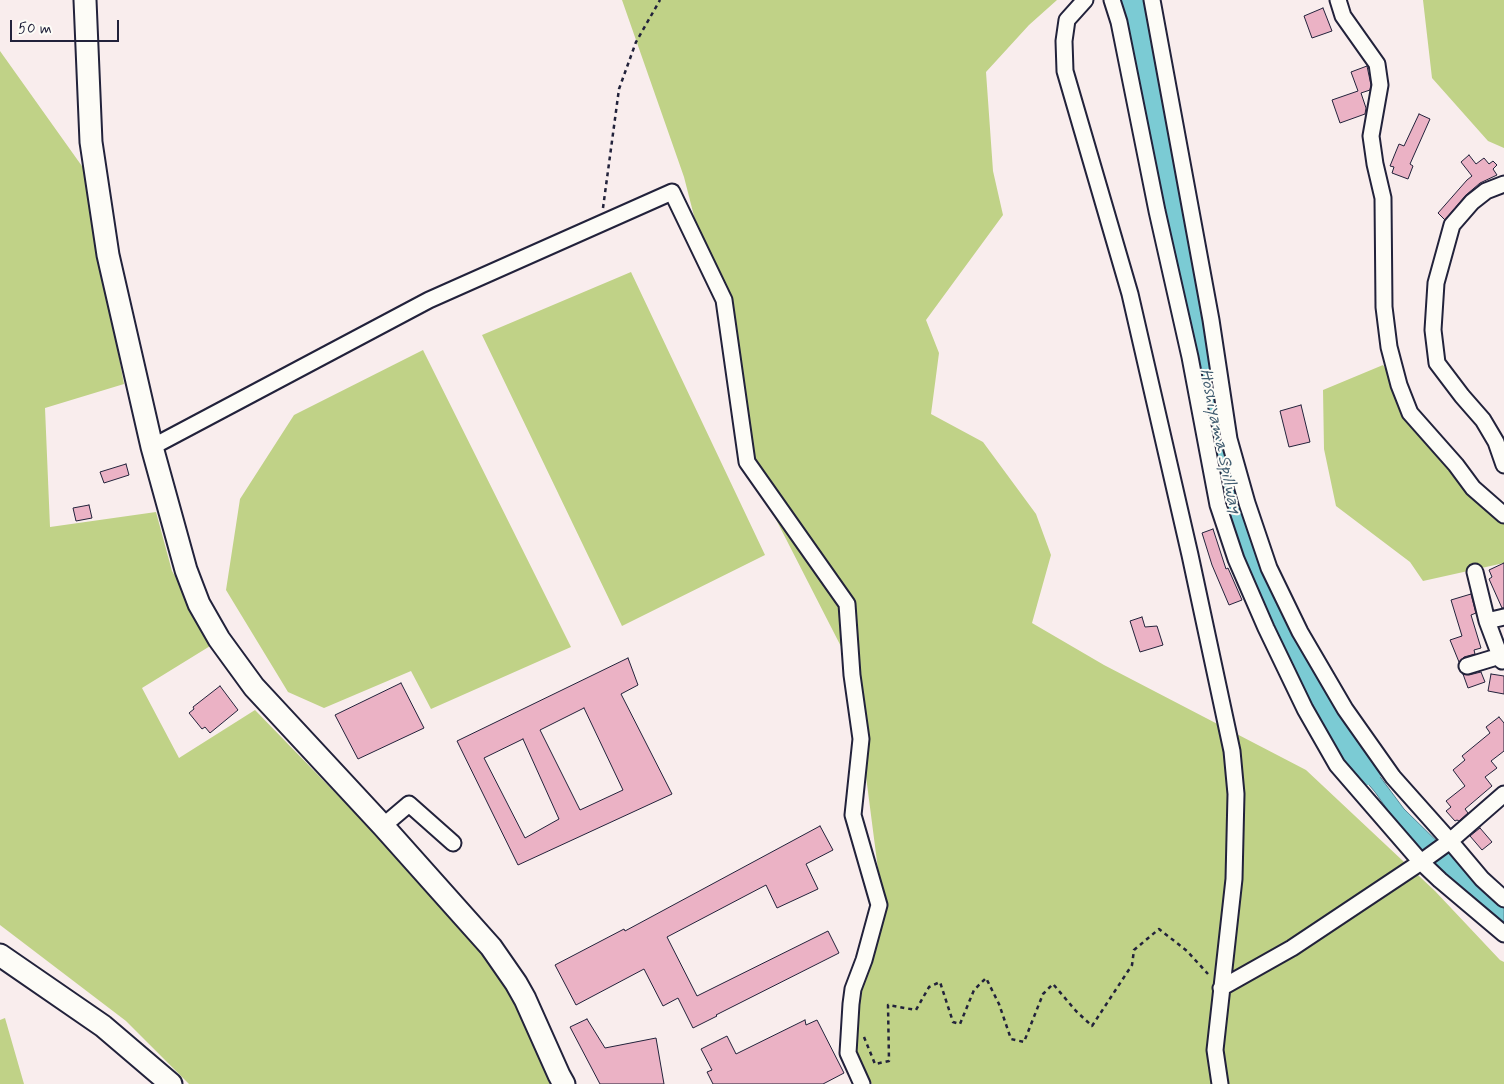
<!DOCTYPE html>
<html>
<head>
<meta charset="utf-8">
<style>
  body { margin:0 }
  #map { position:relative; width:1504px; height:1084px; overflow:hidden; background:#f9eded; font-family:Mynerve,sans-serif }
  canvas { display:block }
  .scale { position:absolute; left:10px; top:20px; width:109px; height:22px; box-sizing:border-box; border:2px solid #22223b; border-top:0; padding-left:6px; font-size:15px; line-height:18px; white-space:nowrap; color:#22223b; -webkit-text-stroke:4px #fdfcf7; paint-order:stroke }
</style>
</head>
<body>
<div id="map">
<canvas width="1504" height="1084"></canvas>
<div class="scale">50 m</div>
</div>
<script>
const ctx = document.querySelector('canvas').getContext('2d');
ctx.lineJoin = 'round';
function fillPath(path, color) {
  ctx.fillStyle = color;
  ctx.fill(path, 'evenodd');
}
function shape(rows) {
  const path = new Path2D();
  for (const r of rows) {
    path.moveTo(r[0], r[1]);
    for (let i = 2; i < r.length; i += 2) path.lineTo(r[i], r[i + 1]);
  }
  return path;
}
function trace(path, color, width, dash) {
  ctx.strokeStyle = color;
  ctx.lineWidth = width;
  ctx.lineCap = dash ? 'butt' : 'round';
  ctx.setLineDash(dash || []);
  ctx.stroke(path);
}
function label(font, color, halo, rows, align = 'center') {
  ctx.font = font + ' Mynerve,sans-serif';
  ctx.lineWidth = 4;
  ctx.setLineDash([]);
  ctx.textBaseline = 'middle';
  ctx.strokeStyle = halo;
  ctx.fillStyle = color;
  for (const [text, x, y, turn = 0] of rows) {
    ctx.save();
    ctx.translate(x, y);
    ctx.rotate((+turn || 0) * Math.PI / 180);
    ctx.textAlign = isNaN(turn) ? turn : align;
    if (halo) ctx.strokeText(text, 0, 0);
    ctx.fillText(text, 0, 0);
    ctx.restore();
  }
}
const green = shape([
  [622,0,1057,0,1029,25,986,72,993,171,1003,215,926,320,939,353,931,414,983,442,1036,514,1051,555,1032,623,1104,665,1306,770,1435,891,1500,960,1504,962,1504,1084,872,1084,854,1055,851,1004,883,908,852,668,742,453,745,415,684,177],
  [1423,0,1504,0,1504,148,1488,141,1432,78],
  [0,51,84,169,124,384,45,408,50,527,156,512,172,571,215,643,142,688,179,758,255,710,451,912,510,990,550,1084,189,1084,126,1021,0,925],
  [631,272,765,555,622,626,482,335],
  [423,350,571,647,431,709,411,671,324,708,288,692,226,590,240,499,294,415],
  [1383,365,1438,444,1504,518,1504,563,1423,581,1410,562,1336,506,1324,449,1323,390],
  [5,1018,24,1084,0,1084,0,1020]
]);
const water = shape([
  [1333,742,1355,743,1404,809,1504,907,1504,929,1414,847,1375,792,1333,742]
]);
const river = shape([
  [1134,0,1171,212,1202,362,1225,488,1245,550,1269,608,1296,659,1356,755,1368,772]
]);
const building = shape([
  [1323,8,1332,31,1312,38,1304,16,1323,8],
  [1367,66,1371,85,1370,90,1361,93,1366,108,1365,114,1340,123,1332,100,1358,91,1351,72,1367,66],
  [1419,114,1430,119,1410,164,1413,166,1408,179,1392,173,1394,167,1390,166,1399,144,1404,146,1419,114],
  [1469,155,1476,164,1484,158,1489,164,1493,161,1497,165,1493,169,1497,175,1480,183,1466,195,1445,220,1438,213,1467,180,1472,176,1461,162,1469,155],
  [1301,405,1310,442,1289,447,1280,411,1301,405],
  [126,464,129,475,104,483,100,472,126,464],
  [89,505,92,518,76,521,73,508,89,505],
  [1213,529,1226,569,1228,568,1242,600,1229,605,1212,565,1202,533,1213,529],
  [1504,563,1504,608,1502,608,1489,579,1492,577,1489,570,1504,563],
  [1471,594,1476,613,1471,615,1481,648,1474,650,1475,654,1464,657,1459,662,1450,640,1462,636,1451,600,1471,594],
  [1142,617,1145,627,1157,626,1163,645,1140,652,1130,621,1142,617],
  [628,658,638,685,621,694,672,794,518,865,457,741,628,658],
  [584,708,623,790,580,810,540,730,584,708],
  [523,739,559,819,525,838,484,758,523,739],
  [1481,672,1485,682,1468,688,1463,674,1469,675,1481,672],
  [1491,674,1504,676,1504,694,1488,691,1491,674],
  [401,683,424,728,358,759,335,715,401,683],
  [220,686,238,710,210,733,205,727,202,729,189,713,194,709,193,707,220,686],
  [1499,717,1504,723,1504,751,1491,761,1497,768,1485,777,1492,786,1465,809,1468,813,1459,821,1457,820,1455,821,1446,811,1451,807,1446,801,1465,786,1453,770,1465,760,1462,756,1490,733,1486,727,1499,717],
  [820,826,833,850,806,864,818,889,777,908,766,885,667,937,697,996,828,931,839,953,716,1015,717,1016,693,1028,678,998,663,1006,644,969,576,1005,555,965,624,929,625,931,820,826],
  [1480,828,1492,842,1482,850,1470,836,1480,828],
  [587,1019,605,1048,656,1038,664,1084,600,1084,570,1027,587,1019],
  [805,1020,806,1025,817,1020,844,1073,823,1084,713,1084,707,1072,712,1070,701,1049,727,1036,736,1054,805,1020]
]);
const path = shape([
  [603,208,619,89,636,42,660,0],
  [864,1037,875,1064,889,1061,888,1005,916,1010,929,987,940,982,953,1022,960,1024,974,990,986,978,999,1004,1011,1039,1024,1042,1043,994,1053,984,1076,1011,1092,1026,1132,965,1134,950,1159,929,1187,951,1208,974]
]);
const street = shape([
  [1085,0,1067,20,1064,41,1065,71,1130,294,1190,555,1232,751,1236,794,1234,879,1215,1050,1220,1084],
  [1112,0,1119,22,1157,211,1190,357,1218,505,1236,559,1266,628,1305,709,1337,765,1421,862,1440,880,1504,934],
  [1152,0,1211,320,1229,439,1247,503,1269,568,1300,632,1345,709,1393,777,1450,841,1482,879,1504,899],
  [1338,0,1343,16,1377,64,1380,85,1371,136,1375,164,1383,198,1384,307,1389,347,1399,385,1410,413,1456,465,1473,488,1504,515],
  [1504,184,1486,191,1472,202,1452,225,1436,283,1433,330,1437,363,1462,396,1483,420,1496,442,1504,465],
  [152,447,429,300,672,192,724,300,747,462,847,604,852,675,861,739,853,815,879,905,864,960,853,989,851,1004,848,1053,862,1084],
  [1475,572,1487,621],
  [1502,661,1487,621,1504,617],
  [1467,666,1500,656],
  [383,826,409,804,453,843],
  [1221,988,1292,948,1421,862,1450,841,1504,794]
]);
const secondary = shape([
  [85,0,91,142,108,255,152,447,186,570,199,604,219,639,254,687,383,826,491,947,516,983,525,999,559,1075,564,1084],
  [0,955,103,1026,171,1084]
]);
const waterNames = [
  ["Hoshiyama Spillway",1219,441,78]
];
fillPath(green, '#c0d287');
fillPath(water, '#7bcbd4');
trace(water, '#578797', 1);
trace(river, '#7bcbd4', 26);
fillPath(building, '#ebb2c5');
trace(building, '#22223b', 1);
trace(street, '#22223b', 19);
trace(secondary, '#22223b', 25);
trace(path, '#22223b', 2.5, [4, 4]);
trace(street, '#fdfcf7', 15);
trace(secondary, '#fdfcf7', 21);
label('italic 18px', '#415d71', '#fdfcf7', waterNames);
</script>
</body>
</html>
